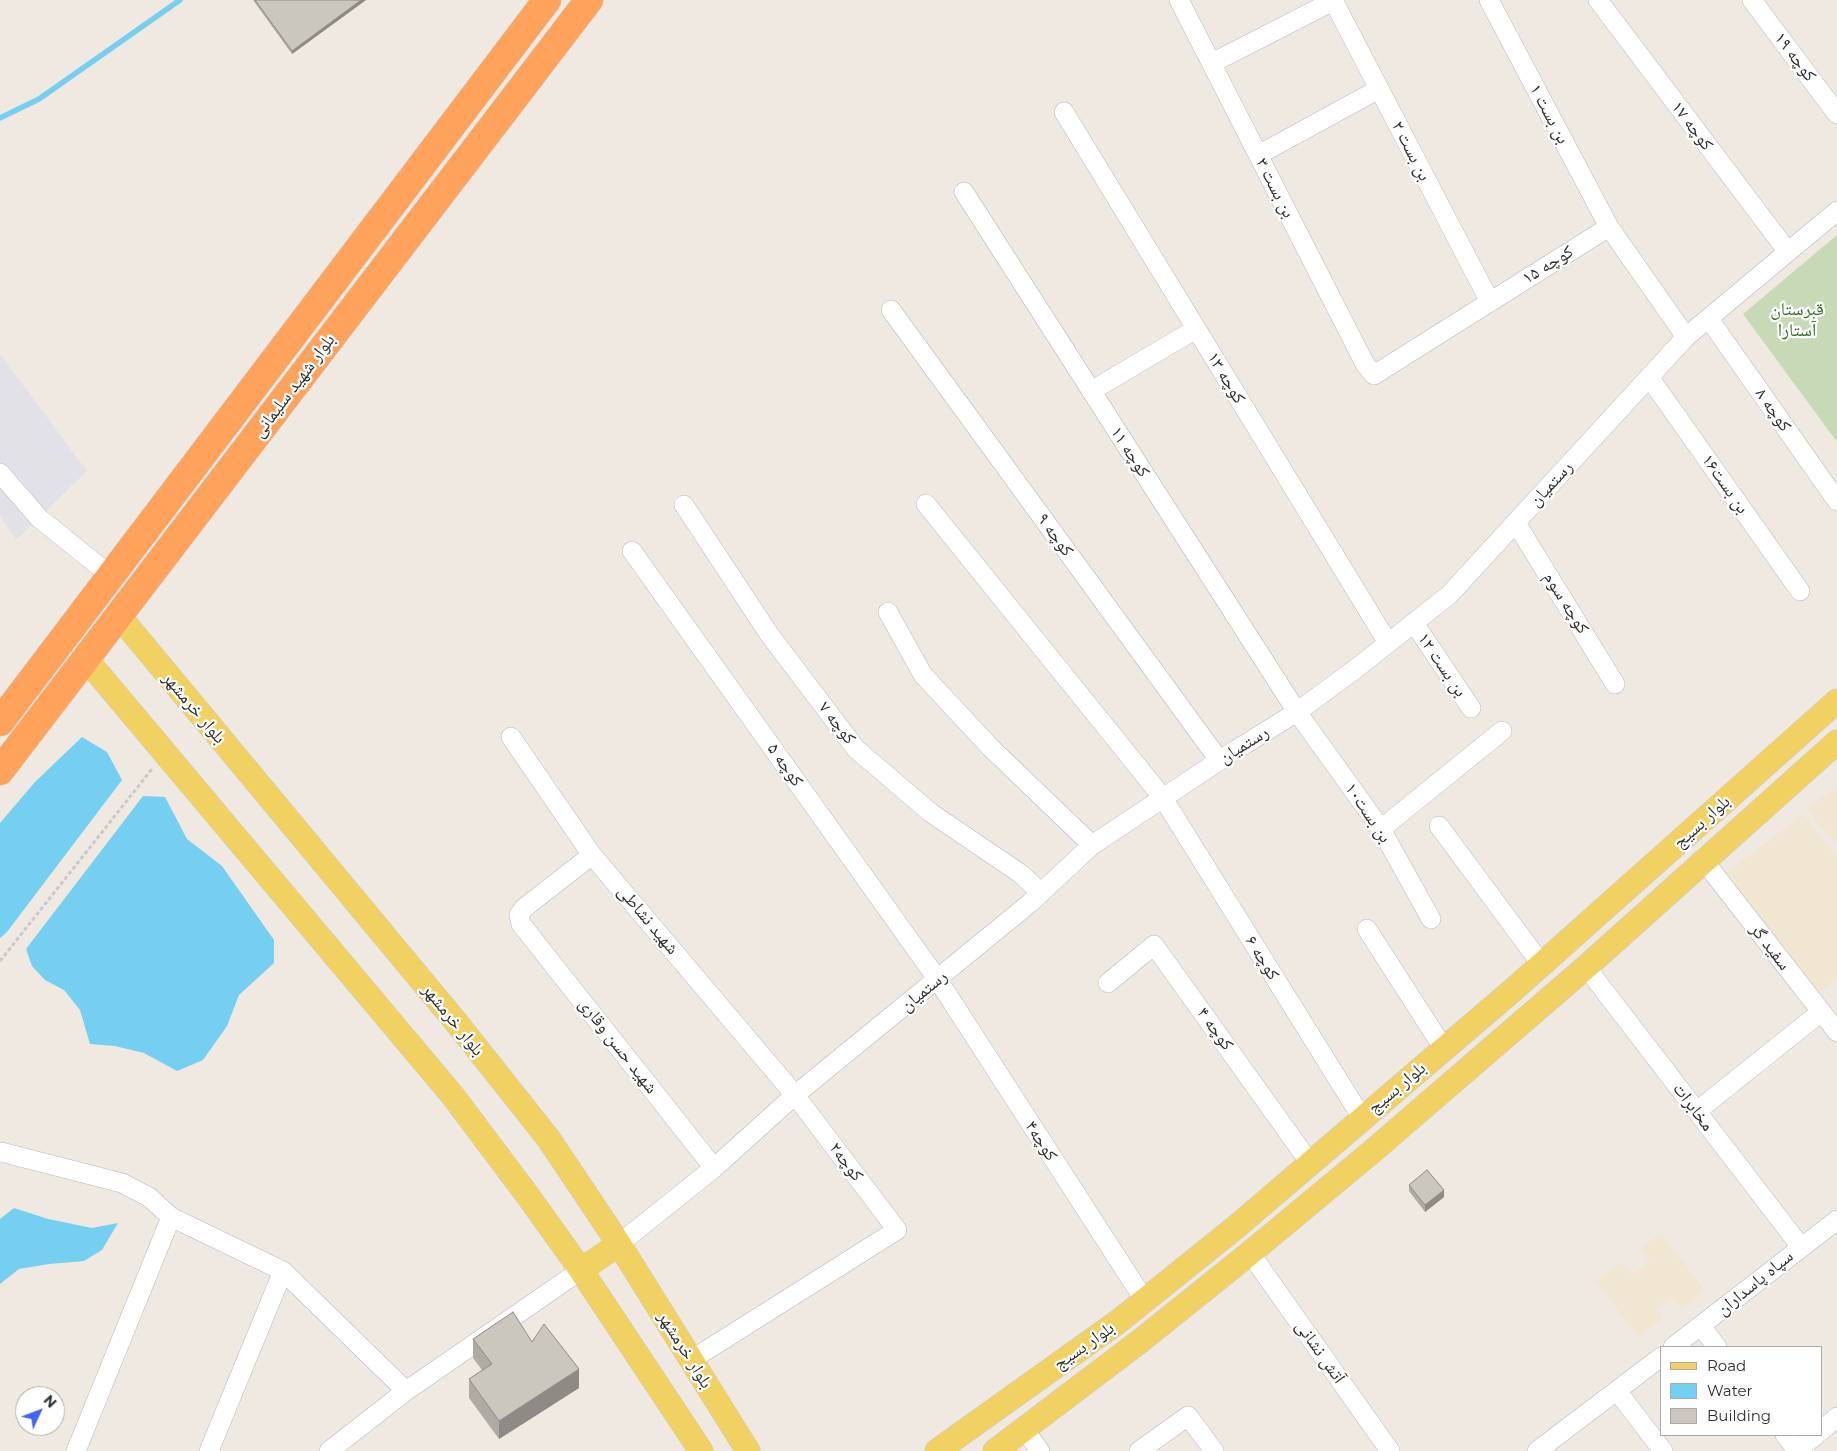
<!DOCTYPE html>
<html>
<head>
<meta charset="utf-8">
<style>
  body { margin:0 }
  #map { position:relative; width:1837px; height:1451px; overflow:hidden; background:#efe9e1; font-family:Montserrat,sans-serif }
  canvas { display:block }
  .legend { position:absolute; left:1660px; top:1346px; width:162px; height:90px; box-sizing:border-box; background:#fff; border:1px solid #ababab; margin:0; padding:6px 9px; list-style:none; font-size:15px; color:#2e2e2e }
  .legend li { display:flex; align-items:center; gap:10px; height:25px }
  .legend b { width:25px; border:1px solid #ababab }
  .north { position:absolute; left:15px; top:1386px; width:50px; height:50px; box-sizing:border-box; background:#fff; border:1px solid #ababab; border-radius:50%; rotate:47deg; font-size:14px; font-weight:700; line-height:20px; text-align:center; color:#2e2e2e }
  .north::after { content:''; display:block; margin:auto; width:18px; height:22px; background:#4264fb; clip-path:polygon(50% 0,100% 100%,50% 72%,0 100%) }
</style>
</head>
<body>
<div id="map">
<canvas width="1837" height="1451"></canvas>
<ul class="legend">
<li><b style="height:6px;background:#f2d163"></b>Road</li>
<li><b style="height:14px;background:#75cff0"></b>Water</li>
<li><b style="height:14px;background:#cbc7bf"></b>Building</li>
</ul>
<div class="north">N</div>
</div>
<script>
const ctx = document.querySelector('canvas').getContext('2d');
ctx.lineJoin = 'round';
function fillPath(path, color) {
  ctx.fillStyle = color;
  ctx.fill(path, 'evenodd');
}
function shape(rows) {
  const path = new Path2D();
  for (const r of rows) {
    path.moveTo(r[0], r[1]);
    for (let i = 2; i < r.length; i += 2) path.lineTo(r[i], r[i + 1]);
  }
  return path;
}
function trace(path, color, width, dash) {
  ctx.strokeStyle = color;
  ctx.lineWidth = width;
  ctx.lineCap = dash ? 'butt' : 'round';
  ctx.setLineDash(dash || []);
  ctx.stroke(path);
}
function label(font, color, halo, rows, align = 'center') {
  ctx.font = font + ' Montserrat,"Noto Naskh Arabic",sans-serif';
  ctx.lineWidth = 4.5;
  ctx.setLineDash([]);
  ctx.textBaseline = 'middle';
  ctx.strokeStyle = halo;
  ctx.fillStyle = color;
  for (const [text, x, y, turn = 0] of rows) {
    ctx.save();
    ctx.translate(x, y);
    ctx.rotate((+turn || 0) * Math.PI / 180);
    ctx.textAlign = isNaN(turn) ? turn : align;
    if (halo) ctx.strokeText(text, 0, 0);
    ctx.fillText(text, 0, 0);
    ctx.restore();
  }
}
const industrial = shape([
  [0,354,87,471,16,540,0,516]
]);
const education = shape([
  [1837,786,1837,847,1807,809],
  [1803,814,1837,856,1837,978,1819,993,1724,875],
  [1661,1233,1705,1291,1682,1309,1670,1297,1657,1309,1663,1318,1639,1337,1596,1282,1622,1262,1632,1275,1649,1262,1640,1249]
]);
const cemetery = shape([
  [1837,235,1837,442,1743,314]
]);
const water = shape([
  [82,737,107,752,122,780,7,932,0,938,0,823,35,782],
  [143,796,165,797,187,839,222,866,274,940,274,963,239,995,227,1026,203,1060,177,1071,144,1053,115,1046,90,1044,80,1010,64,990,45,980,32,966,26,949],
  [14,1208,48,1219,92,1228,118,1223,102,1250,84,1261,49,1264,19,1269,0,1284,0,1219]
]);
const stream = shape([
  [0,118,39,99,180,0]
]);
const path = shape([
  [0,961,152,769]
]);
const minor = shape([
  [1179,0,1365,364,1374,375,1609,227],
  [1333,0,1490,302],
  [1489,0,1609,227,1686,337],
  [1598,0,1788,252],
  [1752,0,1837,114],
  [1212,63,1333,1],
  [1064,112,1388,643],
  [1258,155,1379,89],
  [964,192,1297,712,1381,829,1431,919],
  [891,310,1219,760],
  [1709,319,1837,501],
  [1649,377,1800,591],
  [1091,391,1196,329],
  [0,473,39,518,111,576],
  [926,504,1163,798,1362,1118],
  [684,505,769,634,856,749,931,813,1021,874,1041,893],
  [1516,523,1615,684],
  [632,551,938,980,1145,1301],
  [888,612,923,675,991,748,1092,845],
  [1414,623,1471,708],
  [511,737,592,855,795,1095,897,1230,691,1360],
  [1439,826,1542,965],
  [1381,829,1502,731],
  [592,855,524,908,519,915,521,924,714,1168],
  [1704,861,1837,1032],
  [1367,929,1444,1049],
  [1586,967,1801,1247],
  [1108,983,1154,945,1310,1163],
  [1697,1111,1821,1012],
  [1,1152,122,1183,149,1197,171,1217,283,1271,406,1391],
  [619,1244,714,1168,795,1095,1030,903,1092,845,1234,751,1297,712,1358,667,1449,595,1686,337,1837,211],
  [1250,1253,1390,1451],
  [1701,1326,1717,1347],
  [1673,1347,1837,1220],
  [1617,1391,1663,1451],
  [1024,1429,1040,1451],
  [1821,1431,1837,1417],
  [1785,1435,1797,1450],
  [76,1451,171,1217],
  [209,1451,283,1271],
  [329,1451,406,1391,581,1270],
  [1139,1451,1188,1416,1214,1451],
  [1537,1451,1661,1357],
  [1796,1451,1816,1435]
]);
const major = shape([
  [119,616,456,1022,548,1138,619,1244,748,1451],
  [86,659,453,1096,528,1196,581,1270,701,1451],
  [581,1270,619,1244],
  [937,1451,1119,1321,1236,1227,1513,990,1837,701],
  [995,1451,1139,1342,1250,1253,1374,1150,1586,967,1837,742]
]);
const highway = shape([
  [0,722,547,0],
  [0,771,589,0]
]);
const wall = shape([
  [253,0,366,0,292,54],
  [1409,1185,1444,1197,1425,1212,1409,1191],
  [473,1339,532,1342,579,1388,499,1439,469,1398,469,1379,482,1370,473,1358]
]);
const shadedWall = shape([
  [361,0,366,0,292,54,292,51],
  [1444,1190,1444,1197,1425,1212,1425,1205],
  [579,1369,579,1388,499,1439,499,1421]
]);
const building = shape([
  [255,0,361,0,292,51,255,0],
  [1427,1170,1444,1190,1425,1205,1409,1185,1427,1170],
  [513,1312,532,1342,544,1324,579,1369,499,1421,469,1379,492,1364,473,1339,513,1312]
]);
const streetNames = [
  ["کوچه ۱۹",1795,57,53],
  ["بن بست ۱",1549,114,62],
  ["کوچه ۱۷",1692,126,53],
  ["بن بست ۲",1411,151,63],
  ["بن بست ۳",1275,188,63],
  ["کوچه ۱۵",1548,265,-32],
  ["کوچه ۱۳",1226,378,59],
  ["بلوار شهید سلیمانی",294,386,-53],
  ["کوچه ۸",1773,410,55],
  ["کوچه ۱۱",1130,452,57],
  ["رستمیان",1551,484,-47],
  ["بن بست۱۶",1725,484,55],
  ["کوچه ۹",1055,535,54],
  ["کوچه سوم",1566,603,58],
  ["بن بست ۱۲",1442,665,56],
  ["بلوار خرمشهر",194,708,50],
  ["کوچه ۷",837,723,52],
  ["رستمیان",1244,745,-32],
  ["کوچه ۵",785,765,55],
  ["بن بست۱۰",1368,813,56],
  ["بلوار بسیج",1702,822,-42],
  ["شهید نشاطی",648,920,50],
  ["سفید گر",1770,947,52],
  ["کوچه ۶",1262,958,58],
  ["رستمیان",924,991,-39],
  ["بلوار خرمشهر",453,1020,51],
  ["کوچه ۴",1215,1029,54],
  ["شهید حسن وقاری",618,1046,52],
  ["بلوار بسیج",1397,1088,-40],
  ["مخابرات",1693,1107,53],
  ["کوچه۴",1041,1141,57],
  ["کوچه۲",846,1162,53],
  ["سپاه پاسداران",1755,1283,-39],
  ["بلوار بسیج",1084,1346,-35],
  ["بلوار خرمشهر",685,1350,58],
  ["آتش نشانی",1320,1352,55]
];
const parkNames = [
  ["قبرستان",1797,310],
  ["آستارا",1797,331]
];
fillPath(industrial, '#e3e1e8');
fillPath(education, '#f0e6d1');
fillPath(cemetery, '#c8d9b8');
fillPath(water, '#75cff0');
trace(stream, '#75cff0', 5.5);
trace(minor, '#b4b7c1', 20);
trace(major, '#c9c9c9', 25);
trace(highway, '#c9c9c9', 29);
trace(path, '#c9c9c9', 3, [4, 2.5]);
trace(minor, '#fff', 19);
trace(major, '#f2d163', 24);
trace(highway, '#ffa35c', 28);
fillPath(wall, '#afaba4');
fillPath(shadedWall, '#8e8b86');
fillPath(building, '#cbc7bf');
trace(building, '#8e8b86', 1);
label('18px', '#2e2e2e', '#fff', streetNames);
label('18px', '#2c6e1b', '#fff', parkNames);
</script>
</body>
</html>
